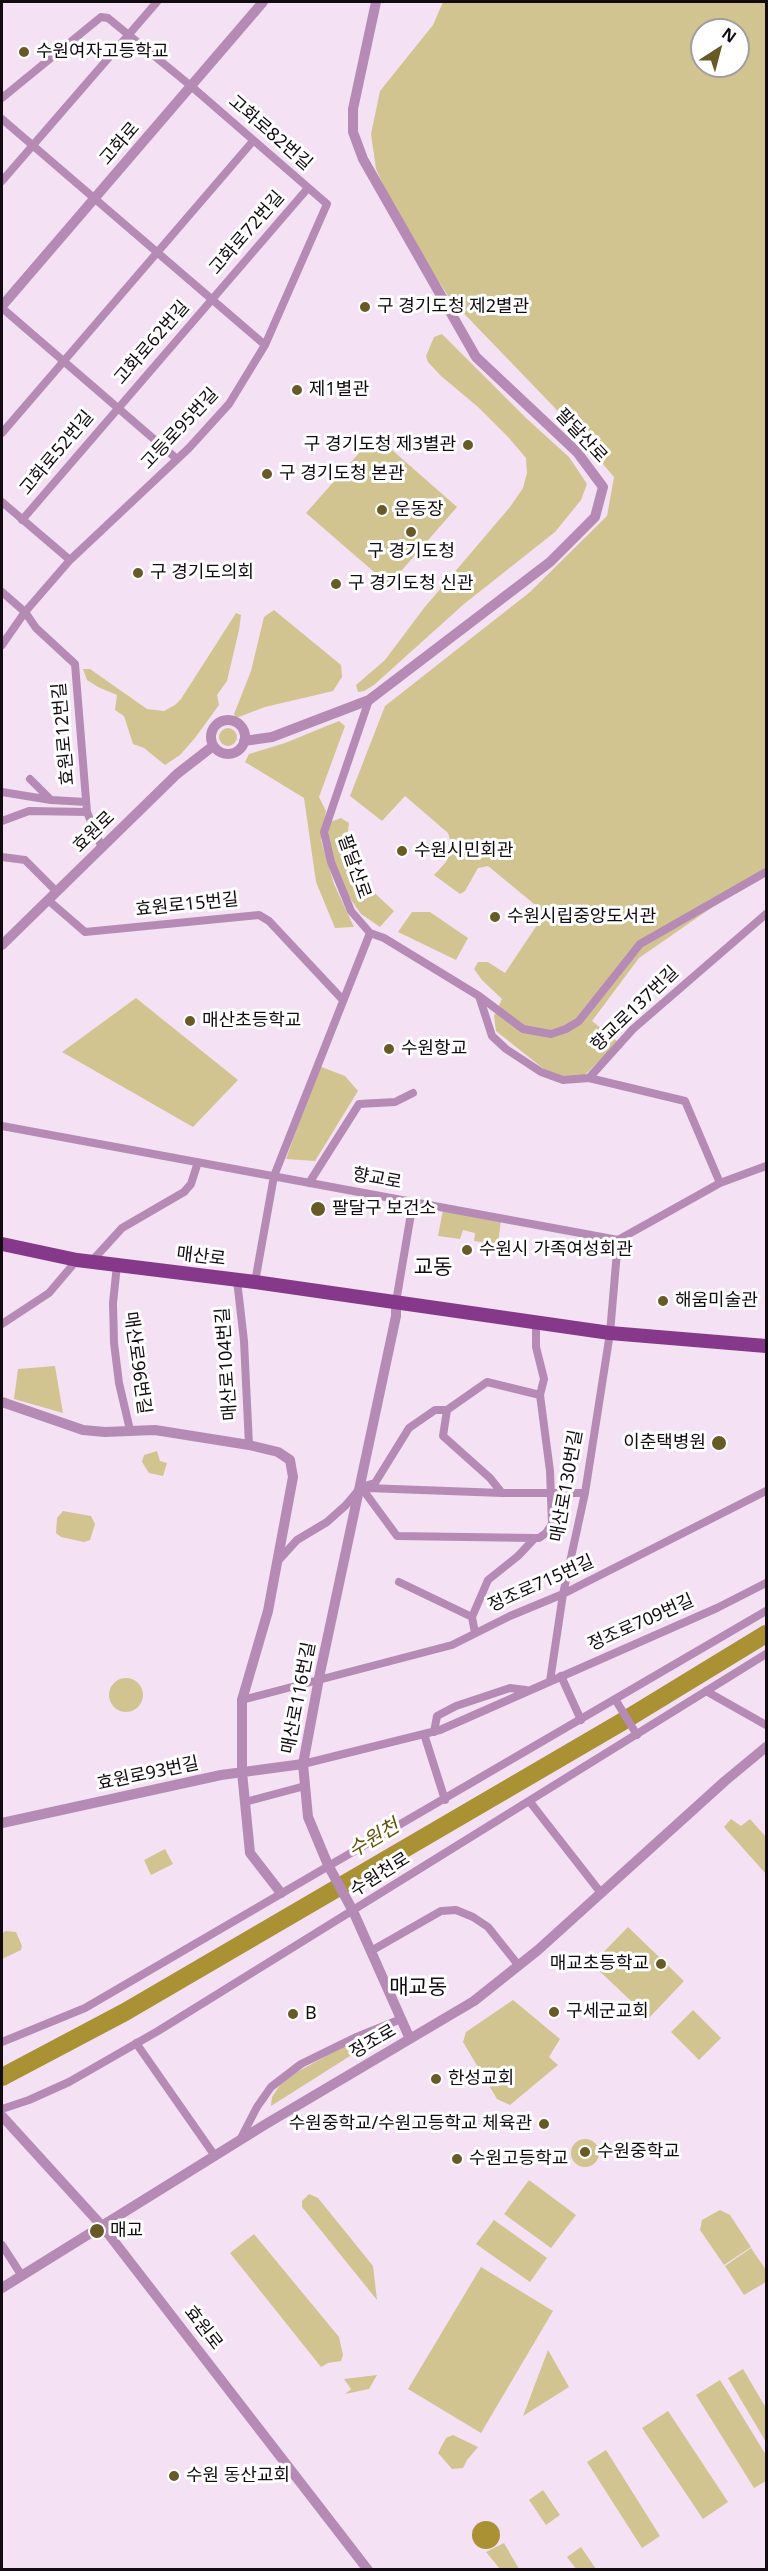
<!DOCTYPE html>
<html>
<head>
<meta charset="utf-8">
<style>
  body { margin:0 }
  #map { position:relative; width:768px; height:2571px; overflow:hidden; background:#f4e1f4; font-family:"Noto Sans",sans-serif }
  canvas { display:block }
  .frame { position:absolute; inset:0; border:3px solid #120c12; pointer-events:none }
  .north { position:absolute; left:690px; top:18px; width:60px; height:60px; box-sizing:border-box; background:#fff; border:2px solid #a09ea0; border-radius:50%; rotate:36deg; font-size:16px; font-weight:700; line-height:24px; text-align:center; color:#120c12 }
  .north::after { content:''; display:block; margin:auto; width:21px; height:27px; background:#685a27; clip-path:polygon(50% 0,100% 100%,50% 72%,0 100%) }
</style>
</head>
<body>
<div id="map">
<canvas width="768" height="2571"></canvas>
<div class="frame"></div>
<div class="north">N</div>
</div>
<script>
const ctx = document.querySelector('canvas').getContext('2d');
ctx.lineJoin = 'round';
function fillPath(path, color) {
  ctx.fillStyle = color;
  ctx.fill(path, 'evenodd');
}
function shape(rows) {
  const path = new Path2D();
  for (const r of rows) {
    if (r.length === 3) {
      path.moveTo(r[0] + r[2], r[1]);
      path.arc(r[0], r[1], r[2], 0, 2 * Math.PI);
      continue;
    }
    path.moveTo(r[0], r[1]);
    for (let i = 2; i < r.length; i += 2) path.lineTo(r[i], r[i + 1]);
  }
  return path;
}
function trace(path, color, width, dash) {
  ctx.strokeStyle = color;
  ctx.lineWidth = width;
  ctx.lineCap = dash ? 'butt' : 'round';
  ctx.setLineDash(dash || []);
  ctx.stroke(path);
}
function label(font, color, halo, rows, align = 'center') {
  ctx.font = font + ' "Noto Sans","Noto Sans KR",sans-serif';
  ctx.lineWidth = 6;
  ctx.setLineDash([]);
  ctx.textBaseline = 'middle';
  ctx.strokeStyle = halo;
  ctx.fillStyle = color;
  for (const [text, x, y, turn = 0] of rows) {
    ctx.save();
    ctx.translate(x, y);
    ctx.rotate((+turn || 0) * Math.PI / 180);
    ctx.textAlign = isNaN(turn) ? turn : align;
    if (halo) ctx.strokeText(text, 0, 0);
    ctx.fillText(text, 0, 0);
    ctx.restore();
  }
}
const green = shape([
  [443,2,766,2,766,870,639,958,592,1021,617,1041,607,1053,581,1079,564,1077,545,1070,496,1031,494,1016,502,999,482,980,474,969,478,962,488,962,505,973,545,913,488,866,478,868,465,891,460,894,434,875,446,862,450,852,451,843,448,833,405,796,382,821,350,796,385,706,530,592,607,516,614,477,554,407,450,299,397,216,376,169,371,134,380,91,433,25],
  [702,30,738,30,738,66,702,66],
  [442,334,526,418,569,457,587,484,581,500,555,532,464,604,374,685,364,691,358,692,356,685,385,660,424,608,510,507,523,488,527,473,526,458,509,438,478,407,441,376,428,362,426,356,434,337],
  [375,435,457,507,389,585,306,513],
  [274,610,341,665,342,677,333,691,265,707,236,718,234,714,251,671,264,617],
  [236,613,241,615,239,630,227,681,217,695,219,705,195,738,180,755,165,765,144,748,133,744,124,716,115,710,117,695,98,687,87,680,83,669,90,669,147,709,164,711,175,705,181,699],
  [339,721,345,726,319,797,326,811,321,840,334,884,354,927,335,928,316,882,304,798,245,762,249,754,285,743],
  [228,737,9],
  [341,818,349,823,346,845,356,876,394,911,380,927,361,914,349,897,333,858,326,832,330,822],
  [412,912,430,912,468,938,456,960,398,932],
  [136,998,238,1080,193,1127,62,1052],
  [319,1066,345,1076,358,1091,315,1161,286,1159],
  [443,1210,501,1220,498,1244,474,1241,475,1233,463,1230,460,1239,438,1236],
  [55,1366,63,1413,14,1399,18,1369],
  [157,1451,160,1461,167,1463,163,1476,149,1473,142,1462,144,1455],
  [63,1511,91,1516,95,1524,90,1540,84,1542,61,1537,56,1533,57,1518],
  [126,1695,17],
  [731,1819,741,1826,750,1819,766,1837,766,1874,724,1827],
  [165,1849,173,1864,151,1875,144,1860],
  [628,1927,684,1981,649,2018,592,1964],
  [6,1931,16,1932,22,1946,21,1950,2,1959,2,1933],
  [513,2000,560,2039,549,2057,558,2065,510,2105,497,2099,463,2042,466,2032],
  [693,2010,721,2038,699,2060,671,2032],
  [383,2029,388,2032,271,2106,272,2097,280,2085,297,2072,355,2040],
  [585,2153,14],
  [529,2180,576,2215,551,2248,504,2214],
  [309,2194,318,2198,373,2266,377,2300,302,2207,302,2201],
  [720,2210,730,2215,751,2247,724,2265,700,2230,702,2220],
  [494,2220,547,2258,530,2282,476,2244],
  [254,2234,339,2337,343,2355,341,2361,328,2363,321,2367,230,2253],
  [751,2248,766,2270,766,2282,744,2295,725,2266],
  [481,2267,553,2311,481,2433,408,2389],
  [548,2350,569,2387,523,2416],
  [743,2369,766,2408,766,2442,728,2378],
  [377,2375,369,2389,345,2394,351,2389,344,2379],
  [720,2380,766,2455,766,2481,754,2488,696,2395],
  [668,2411,728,2502,703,2519,642,2428],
  [453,2435,478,2447,467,2460,463,2468,452,2469,438,2453,446,2438],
  [606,2450,660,2536,642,2548,587,2462],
  [543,2490,560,2515,546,2525,529,2500],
  [504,2543,519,2569,500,2569,486,2552],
  [581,2547,596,2569,576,2569,567,2557]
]);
const water = shape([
  [486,2535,14]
]);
const river = shape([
  [2,2077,125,2012,620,1723,766,1634]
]);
const minor = shape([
  [2,98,101,17,108,18,191,86,327,204,265,345,229,404,189,448,70,560,25,612,2,645],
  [2,119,265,345],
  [2,181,157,2],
  [2,308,177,459],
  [2,433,253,141],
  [2,502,70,560],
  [22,520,308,188],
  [2,592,25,612,36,628,75,664,87,812,102,848],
  [369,700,324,832,331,862,351,911,370,933,384,938,479,996,523,1029,551,1034,566,1029,579,1021,640,944,766,872],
  [30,779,51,800,86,802],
  [2,792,51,800],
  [2,821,29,811,87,812],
  [2,857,25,860,56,891],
  [48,900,85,932,259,915,269,921,342,999],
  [479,996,492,1036,506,1049,541,1072,563,1080,589,1078,685,1101,720,1183],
  [589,1078,633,1029,766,914],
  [2,1126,618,1240,720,1183,766,1166],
  [309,1183,359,1104,395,1102,413,1093],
  [91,1262,122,1228,184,1192,191,1184,198,1162],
  [117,1265,113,1303,114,1343,119,1383,130,1430],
  [237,1280,244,1341,249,1445],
  [255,1282,274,1176,370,933],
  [396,1302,413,1202],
  [2,1324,49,1293,77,1260],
  [361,1487,397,1536,535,1538],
  [367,1488,502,1493,585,1493],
  [502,1493,490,1478,443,1436,447,1410,487,1382,540,1395],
  [277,1562,297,1540,327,1522,346,1505,361,1487,375,1483,409,1428,435,1410,447,1410],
  [399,1582,472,1617,475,1633],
  [472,1617,488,1580,518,1556,535,1538,539,1538,546,1533,552,1524,550,1471,540,1395,544,1379,536,1347,536,1321],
  [561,1676,581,1720],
  [550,1681,563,1594,585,1493,610,1333,618,1240],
  [706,1691,766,1725],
  [615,1699,637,1735],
  [242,1700,452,1645,510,1616,563,1594,766,1491],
  [434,1732,437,1716,456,1706,510,1688,526,1690],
  [424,1734,445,1800],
  [303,1764,440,1730,717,1608,766,1583],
  [245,1802,305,1786],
  [530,1802,601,1893],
  [371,1951,441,1911,456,1910,473,1917,488,1927,519,1966],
  [2,2042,85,2008,766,1611],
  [136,2043,215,2156],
  [2,2109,29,2100,69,2082,158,2031,766,1654],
  [240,2140,257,2107,271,2087,301,2064,354,2038,401,2019],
  [2,2245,22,2276]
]);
const tertiary = shape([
  [2,306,263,2],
  [228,737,17],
  [244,741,272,737,369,700,550,562,595,517,603,487,577,452,476,357,363,159,353,132,353,109,376,2],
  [2,945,177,774,213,746],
  [396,1302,396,1316,320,1673,303,1764,308,1817,328,1865,353,1911,410,2039],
  [2,1402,83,1430,105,1432,155,1430,249,1445,278,1452,290,1460,293,1477,268,1611,242,1700,242,1772,250,1853,281,1893],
  [2,1823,221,1775,303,1764],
  [2,2116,103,2227,368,2570],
  [2,2288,266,2124,474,2001,538,1950,725,1781,766,1747]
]);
const primary = shape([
  [2,1244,77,1260,255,1282,610,1333,766,1346]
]);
const markers = [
  [24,52,6,"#685a27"],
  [365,307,6,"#685a27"],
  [297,390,6,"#685a27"],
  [468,445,6,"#685a27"],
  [267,474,6,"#685a27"],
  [382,510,6,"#685a27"],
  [411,532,6,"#685a27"],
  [138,573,6,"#685a27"],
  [336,584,6,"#685a27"],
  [402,851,6,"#685a27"],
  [495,917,6,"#685a27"],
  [190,1021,6,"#685a27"],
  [389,1049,6,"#685a27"],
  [318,1209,8,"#685a27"],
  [467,1250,6,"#685a27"],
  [663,1301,6,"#685a27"],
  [719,1443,8,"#685a27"],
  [661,1964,6,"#685a27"],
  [554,2012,6,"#685a27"],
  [293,2014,6,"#685a27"],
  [436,2079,6,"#685a27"],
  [544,2124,6,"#685a27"],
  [585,2152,6,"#685a27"],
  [457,2159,6,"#685a27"],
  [97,2231,8,"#685a27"],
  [174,2476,6,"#685a27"]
];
const poiNames = [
  ["수원여자고등학교",36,52],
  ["구 경기도청 제2별관",377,307],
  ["제1별관",309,390],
  ["구 경기도청 제3별관",456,445,"right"],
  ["구 경기도청 본관",279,474],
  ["운동장",394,510],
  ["구 경기도청",411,552,"center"],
  ["구 경기도의회",150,573],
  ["구 경기도청 신관",348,584],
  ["수원시민회관",414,851],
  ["수원시립중앙도서관",507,917],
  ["매산초등학교",202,1021],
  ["수원항교",401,1049],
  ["팔달구 보건소",332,1209],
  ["수원시 가족여성회관",479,1250],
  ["해움미술관",675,1301],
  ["이춘택병원",706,1443,"right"],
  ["매교초등학교",649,1964,"right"],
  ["구세군교회",566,2012],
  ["B",305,2014],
  ["한성교회",448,2079],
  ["수원중학교/수원고등학교 체육관",532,2124,"right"],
  ["수원중학교",597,2152],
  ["수원고등학교",469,2159],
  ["매교",110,2231],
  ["수원 동산교회",186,2476]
];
const streetNames = [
  ["고화로82번길",270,133,41],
  ["고화로",120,144,-49],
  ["고화로72번길",247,233,-49],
  ["고화로62번길",152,343,-49],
  ["고등로95번길",180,429,-47],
  ["팔달산로",581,436,47],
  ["고화로52번길",57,453,-50],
  ["효원로12번길",64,734,-95],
  ["효원로",94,832,-44],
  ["팔달산로",354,867,71],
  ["효원로15번길",187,905,-6],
  ["향교로137번길",635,1009,-44],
  ["향교로",377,1179,10],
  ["매산로",201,1257,7],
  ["매산로96번길",137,1363,82],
  ["매산로104번길",227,1364,-94],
  ["매산로130번길",567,1486,-80],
  ["정조로715번길",541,1584,-24],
  ["정조로709번길",641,1623,-24],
  ["매산로116번길",299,1698,-79],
  ["효원로93번길",148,1774,-12],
  ["수원천로",380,1875,-32],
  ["정조로",373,2042,-30],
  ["효원로",203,2328,52]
];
const waterNames = [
  ["수원천",374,1839,-31]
];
const quarterNames = [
  ["교동",433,1268],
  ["매교동",418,1988]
];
fillPath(green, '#d2c491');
fillPath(water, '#a99134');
trace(river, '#a99134', 18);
trace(minor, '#b58bb6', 8);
trace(tertiary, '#b58bb6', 10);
trace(primary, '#86398a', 14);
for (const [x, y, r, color] of markers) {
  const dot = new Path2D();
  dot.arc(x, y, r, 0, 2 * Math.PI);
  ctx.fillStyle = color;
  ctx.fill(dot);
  trace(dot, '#fff', 2);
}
label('18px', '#120c12', '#fff', poiNames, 'left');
label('18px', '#120c12', '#fff', streetNames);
label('italic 20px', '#63530c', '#fff', waterNames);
label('21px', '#120c12', '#fff', quarterNames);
</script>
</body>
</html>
